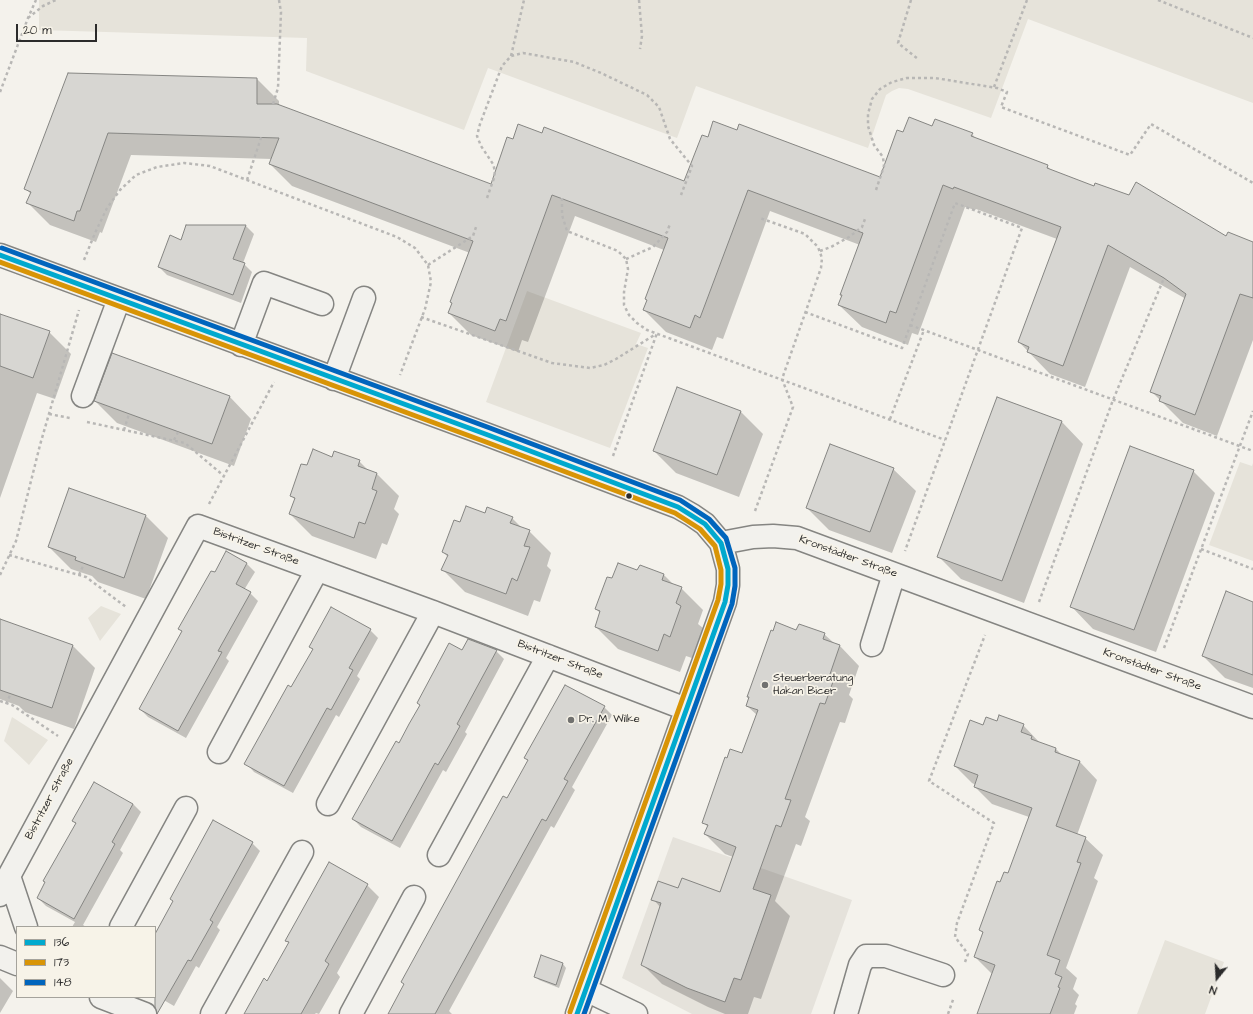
<!DOCTYPE html>
<html>
<head>
<meta charset="utf-8">
<style>
  body { margin:0 }
  #map { position:relative; width:1253px; height:1014px; overflow:hidden; background:#f4f2ec; font-family:"Architects Daughter",sans-serif }
  canvas { display:block }
  .legend { position:absolute; left:16px; top:926px; width:140px; height:72px; box-sizing:border-box; background:#f7f3e8; border:1px solid #a5a39c; margin:0; padding:5px 7px; list-style:none; font-size:12px; color:#2b2b2b }
  .legend li { display:flex; align-items:center; gap:8px; height:20px }
  .legend b { width:20px; border:1px solid #a5a39c }
  .north { position:absolute; left:1197px; top:958px; width:40px; height:40px; -webkit-text-stroke:3px #f7f3e8; paint-order:stroke; rotate:198deg; font-size:11px; font-weight:700; line-height:16px; text-align:center; color:#2b2b2b }
  .north::after { content:''; display:block; margin:auto; width:14px; height:18px; background:#2b2b2b; clip-path:polygon(50% 0,100% 100%,50% 72%,0 100%) }
  .scale { position:absolute; left:16px; top:24px; width:81px; height:18px; box-sizing:border-box; border:2px solid #2b2b2b; border-top:0; padding-left:5px; font-size:12px; line-height:14px; white-space:nowrap; color:#2b2b2b; -webkit-text-stroke:3px #f7f3e8; paint-order:stroke }
</style>
</head>
<body>
<div id="map">
<canvas width="1253" height="1014"></canvas>
<ul class="legend">
<li><b style="height:5px;background:#00a9ce"></b>136</li>
<li><b style="height:5px;background:#d89406"></b>173</li>
<li><b style="height:5px;background:#0065bd"></b>148</li>
</ul>
<div class="north">N</div>
<div class="scale">20 m</div>
</div>
<script>
const ctx = document.querySelector('canvas').getContext('2d');
ctx.lineJoin = 'round';
function fillPath(path, color) {
  ctx.fillStyle = color;
  ctx.fill(path, 'evenodd');
}
function shape(rows) {
  const path = new Path2D();
  for (const r of rows) {
    path.moveTo(r[0], r[1]);
    for (let i = 2; i < r.length; i += 2) path.lineTo(r[i], r[i + 1]);
  }
  return path;
}
function trace(path, color, width, dash) {
  ctx.strokeStyle = color;
  ctx.lineWidth = width;
  ctx.lineCap = dash ? 'butt' : 'round';
  ctx.setLineDash(dash || []);
  ctx.stroke(path);
}
function label(font, color, halo, rows, align = 'center') {
  ctx.font = font + ' "Architects Daughter",sans-serif';
  ctx.lineWidth = 3.5;
  ctx.setLineDash([]);
  ctx.textBaseline = 'middle';
  ctx.strokeStyle = halo;
  ctx.fillStyle = color;
  for (const [text, x, y, turn = 0] of rows) {
    ctx.save();
    ctx.translate(x, y);
    ctx.rotate((+turn || 0) * Math.PI / 180);
    ctx.textAlign = isNaN(turn) ? turn : align;
    if (halo) ctx.strokeText(text, 0, 0);
    ctx.fillText(text, 0, 0);
    ctx.restore();
  }
}
const built = shape([
  [673,837,852,900,811,1014,692,1014,622,978]
]);
const green = shape([
  [39,0,1253,0,1253,103,1028,19,991,118,908,89,899,88,892,91,886,95,868,148,696,86,677,138,488,68,464,130,306,71,307,38,39,30],
  [527,291,641,333,636,344,648,348,610,448,486,402],
  [1240,462,1252,466,1253,463,1253,561,1209,545],
  [101,606,121,614,100,641,88,618],
  [12,717,48,740,29,765,4,741],
  [1165,940,1224,962,1205,1014,1137,1014]
]);
const shadow = shape([
  [69,74,257,79,279,101,279,106,491,185,881,178,903,133,933,127,972,134,977,140,1047,166,1052,171,1227,237,1253,242,1253,340,1217,436,1183,423,1151,391,1186,299,1130,267,1085,387,1050,374,1019,342,1057,239,976,209,975,210,965,207,918,335,912,333,908,345,862,327,839,305,843,296,841,294,860,245,770,211,723,339,717,337,712,350,666,332,644,310,664,250,575,216,528,342,522,340,518,352,471,335,449,313,470,253,292,186,270,164,272,159,131,155,102,233,100,232,96,242,50,225,28,203,31,194,26,189],
  [246,226,254,234,243,263,252,272,241,303,167,275,159,267,182,241],
  [0,315,49,332,71,354,55,399,37,393,0,498],
  [229,396,251,419,234,466,117,423,95,401],
  [741,412,763,434,739,497,676,473,654,451],
  [1061,421,1083,444,1024,603,961,579,939,557],
  [333,458,359,461,370,472,377,474,399,496,394,509,399,514,387,545,382,543,376,559,312,536,290,514,295,500,291,495,308,467],
  [893,469,916,491,892,553,829,530,807,508],
  [1193,471,1215,493,1156,652,1093,629,1071,606],
  [485,515,512,518,523,529,529,531,551,553,547,566,551,570,540,602,534,600,528,616,465,592,443,570,448,557,443,552,460,523],
  [146,516,168,538,146,599,98,582,92,576,71,569,49,547],
  [227,552,247,564,255,572,244,590,250,593,258,601,226,658,229,661,186,738,148,717,140,709,183,632,180,629,215,574],
  [640,566,664,575,675,586,681,588,703,610,698,624,703,628,692,658,686,656,680,672,618,649,596,627,600,613,596,609,613,580,638,572],
  [1253,603,1253,688,1225,678,1203,656],
  [0,620,73,646,95,668,74,729,25,712,19,706,0,699],
  [370,630,378,638,357,676,360,679,339,717,336,715,293,793,254,772,246,763,292,688,313,650,310,647],
  [797,631,824,634,835,644,840,646,859,666,849,695,853,699,845,723,840,722,805,817,810,821,801,846,796,844,775,901,790,916,761,999,754,997,748,1014,725,1014,708,1007,662,984,642,964,661,908,653,899,679,889,721,893,733,857,725,854,705,834,708,827,703,822,743,755,757,715,747,706,750,698,748,696],
  [496,651,504,659,465,732,467,734,446,772,443,770,400,848,361,827,353,819,399,744,421,705,462,652],
  [604,707,612,715,572,787,575,790,554,828,551,826,449,1011,452,1014,389,1014,529,761,526,758],
  [998,723,1023,725,1040,743,1056,749,1063,756,1080,762,1097,780,1077,835,1085,838,1103,855,1094,878,1098,881,1066,968,1077,978,1073,989,1079,995,1075,1004,1077,1006,1074,1014,978,1014,992,974,975,957,983,933,980,930,1001,884,1009,875,1029,817,992,804,975,787,976,785,972,783,955,766,984,726],
  [133,804,141,812,120,850,123,853,83,925,86,927,72,927,75,922,46,906,38,898,76,824,73,821],
  [252,843,260,851,217,927,220,930,199,968,196,966,174,1006,155,995,155,936],
  [367,885,379,897,337,973,340,977,319,1014,316,1013,315,1014,245,1014,268,982,289,943,286,940],
  [563,964,566,968,559,988,539,980,535,976],
  [0,978,13,991,0,1013]
]);
const building = shape([
  [68,73,257,78,257,104,277,104,491,184,507,137,513,139,518,124,542,133,544,127,684,181,702,135,708,137,713,121,737,130,739,124,880,177,897,130,903,132,909,117,932,126,935,119,973,133,971,136,1048,165,1047,168,1094,186,1095,183,1129,195,1136,182,1226,236,1228,232,1253,242,1253,298,1240,294,1195,415,1159,401,1161,396,1150,392,1186,294,1164,278,1108,245,1063,366,1027,352,1029,347,1018,342,1061,227,954,187,953,189,943,185,896,313,890,311,886,323,838,305,842,295,840,295,863,233,748,190,700,318,695,315,690,328,643,310,647,300,645,299,668,238,552,195,506,321,500,319,495,331,448,313,452,303,450,302,473,241,269,164,279,138,108,133,80,211,77,211,74,221,26,203,31,192,24,189,68,73],
  [186,225,246,225,233,259,245,263,233,295,158,267,170,235,181,240,186,225],
  [0,314,50,331,33,378,0,366,0,314],
  [112,353,230,396,212,444,94,401,112,353],
  [677,387,741,411,717,475,653,451,677,387],
  [997,397,1062,421,1002,581,937,557,997,397],
  [830,444,894,468,870,532,806,508,830,444],
  [1130,446,1194,470,1134,630,1070,607,1130,446],
  [313,449,332,457,334,451,360,460,358,466,377,473,372,489,377,491,365,524,359,522,354,538,289,514,295,498,290,496,301,464,307,465,313,449],
  [69,488,146,515,124,578,75,560,76,557,48,547,69,488],
  [466,506,485,513,487,507,513,517,510,523,530,530,524,546,530,547,517,581,512,578,506,594,441,570,448,555,442,552,454,520,460,522,466,506],
  [226,551,247,563,236,584,251,592,218,651,222,652,178,731,139,709,182,631,178,629,211,571,215,572,226,551],
  [618,563,637,570,640,565,664,574,662,580,682,587,676,603,681,606,670,637,664,634,658,651,595,627,600,611,595,609,607,577,612,578,618,563],
  [1226,591,1253,602,1253,675,1202,656,1226,591],
  [331,607,371,629,349,668,353,670,331,710,327,708,284,786,244,764,288,685,291,687,313,649,309,647,331,607],
  [0,619,73,645,52,708,0,690,0,619],
  [776,622,796,630,799,624,825,633,823,639,840,645,829,677,834,679,825,704,820,703,785,799,791,800,781,827,776,825,753,889,771,895,741,980,734,978,725,1002,687,988,641,965,661,903,651,900,658,881,678,888,682,878,720,892,736,847,704,834,708,825,702,823,725,757,727,758,730,749,742,753,758,710,746,706,749,697,747,697,771,630,773,631,776,622],
  [468,639,497,650,457,724,460,726,449,746,438,765,435,763,392,841,352,819,396,741,399,743,409,724,420,705,417,703,449,643,462,650,468,639],
  [565,685,605,706,564,779,568,781,546,821,542,819,435,1014,388,1014,404,984,401,982,503,796,507,798,528,760,524,758,565,685],
  [999,715,1024,724,1021,732,1032,736,1031,739,1056,748,1055,752,1080,761,1056,826,1086,837,1077,862,1081,863,1047,955,1060,960,1055,974,1062,977,1058,987,1060,988,1050,1014,977,1014,995,965,974,957,983,932,979,930,997,881,1000,882,1004,872,1008,873,1032,808,974,787,978,775,954,766,970,720,983,725,986,717,997,721,999,715],
  [94,782,133,804,112,842,115,844,74,919,37,898,45,882,43,881,76,823,72,821,94,782],
  [213,820,253,842,210,920,213,922,191,961,188,960,157,1014,155,1007,155,934,173,901,170,899,213,820],
  [329,862,368,884,325,961,329,964,301,1014,244,1014,264,978,267,981,289,942,285,941,329,862],
  [541,955,563,963,556,985,534,977,541,955]
]);
const path = shape([
  [639,0,642,36,640,49],
  [911,0,898,43,918,59],
  [1158,0,1253,38],
  [28,18,43,6,56,0],
  [511,56,524,0],
  [994,87,1027,0],
  [0,92,28,18,36,0],
  [273,104,278,88,281,12,279,0],
  [247,180,262,135],
  [876,190,884,166,883,157,874,145,868,126,868,114,872,99,880,89,892,82,907,78,935,78,997,88,1007,92,1001,107,1130,155,1151,124,1253,183],
  [487,198,494,178,495,171,493,164,481,146,477,136,480,124,502,66,511,56,523,53,574,62,601,73,647,95,659,107,670,139,692,166,681,195],
  [562,198,562,215,567,231,618,251,626,259,628,269,624,292,624,305,629,315,637,323,647,330,945,440],
  [820,251,831,247,849,237,862,227,865,219],
  [626,259,653,247,667,232,670,224],
  [84,260,95,233,107,208,120,190,136,175,157,167,184,163,210,166,397,237,415,248,428,265,431,282,425,309,400,375],
  [428,265,473,236,476,227],
  [805,312,902,348,955,203,1022,228,905,551],
  [421,317,552,363,590,368,604,365,616,359,656,334],
  [910,325,1253,451],
  [49,414,70,418],
  [890,419,924,330],
  [87,422,185,443,224,476],
  [124,430,129,414],
  [174,440,178,432],
  [613,456,657,333],
  [209,504,274,382],
  [755,511,793,407,782,379,821,268,822,258,818,247,805,234,760,218],
  [1201,549,1253,569],
  [9,555,86,577,126,607],
  [0,575,16,541,40,445,79,310],
  [79,575,84,564],
  [1039,602,1113,400,1164,278],
  [1164,648,1253,411],
  [0,701,12,705,58,736],
  [6,704,11,693],
  [965,962,968,954,955,937,957,923,994,823,929,781,985,635],
  [948,1014,954,997]
]);
const minor = shape([
  [0,255,488,435,678,507,692,515,705,524,721,543,728,569,728,585,725,602,577,1014],
  [241,345,264,283,322,304],
  [334,379,364,298],
  [83,396,119,299],
  [721,543,753,537,773,536,797,538,1253,707],
  [872,645,894,574],
  [219,752,317,570],
  [328,804,433,612],
  [439,855,548,656],
  [9,876,198,526,433,612,686,709],
  [0,895,9,876,26,927],
  [121,927,186,808],
  [0,957,17,964],
  [586,990,636,1014],
  [101,997,145,1014],
  [212,1014,302,852],
  [351,1014,414,897],
  [846,1014,860,965,866,956,886,956,943,975]
]);
const bus1 = shape([
  [0,255,488,435,678,507,705,524,721,543,728,569,728,585,725,602,577,1014]
]);
const bus2 = shape([
  [0,262,486,442,675,513,700,529,715,546,721,570,721,584,718,600,570,1012]
]);
const bus3 = shape([
  [2,248,490,428,680,500,709,519,726,538,735,568,735,586,732,604,584,1014]
]);
const markers = [
  [629,496,3.5,"#2b2b2b"],
  [765,685,4,"#71716f"],
  [571,720,4,"#71716f"]
];
const streetNames = [
  ["Bistritzer Straße",256,547,20],
  ["Kronstädter Straße",848,557,20],
  ["Bistritzer Straße",560,660,21],
  ["Kronstädter Straße",1152,670,20],
  ["Bistritzer Straße",50,799,-62]
];
const poiNames = [
  ["Steuerberatung",773,679],
  ["Hakan Bicer",773,692],
  ["Dr. M. Wilke",579,720]
];
fillPath(built, '#e5e2db');
fillPath(green, '#e6e3da');
fillPath(shadow, '#0003');
fillPath(building, '#d7d6d2');
trace(building, '#858582', 1);
trace(minor, '#858582', 25);
trace(path, '#b8b7b5', 2.5, [3, 3]);
trace(minor, '#f2f1ed', 22);
trace(bus1, '#00a9ce', 5);
trace(bus2, '#d89406', 5);
trace(bus3, '#0065bd', 5);
for (const [x, y, r, color] of markers) {
  const dot = new Path2D();
  dot.arc(x, y, r, 0, 2 * Math.PI);
  ctx.fillStyle = color;
  ctx.fill(dot);
  trace(dot, '#f7f3e8', 1.5);
}
label('11px', '#2b2b2b', '#f7f3e8', streetNames);
label('11px', '#2b2b2b', '#f7f3e8', poiNames, 'left');
</script>
</body>
</html>
